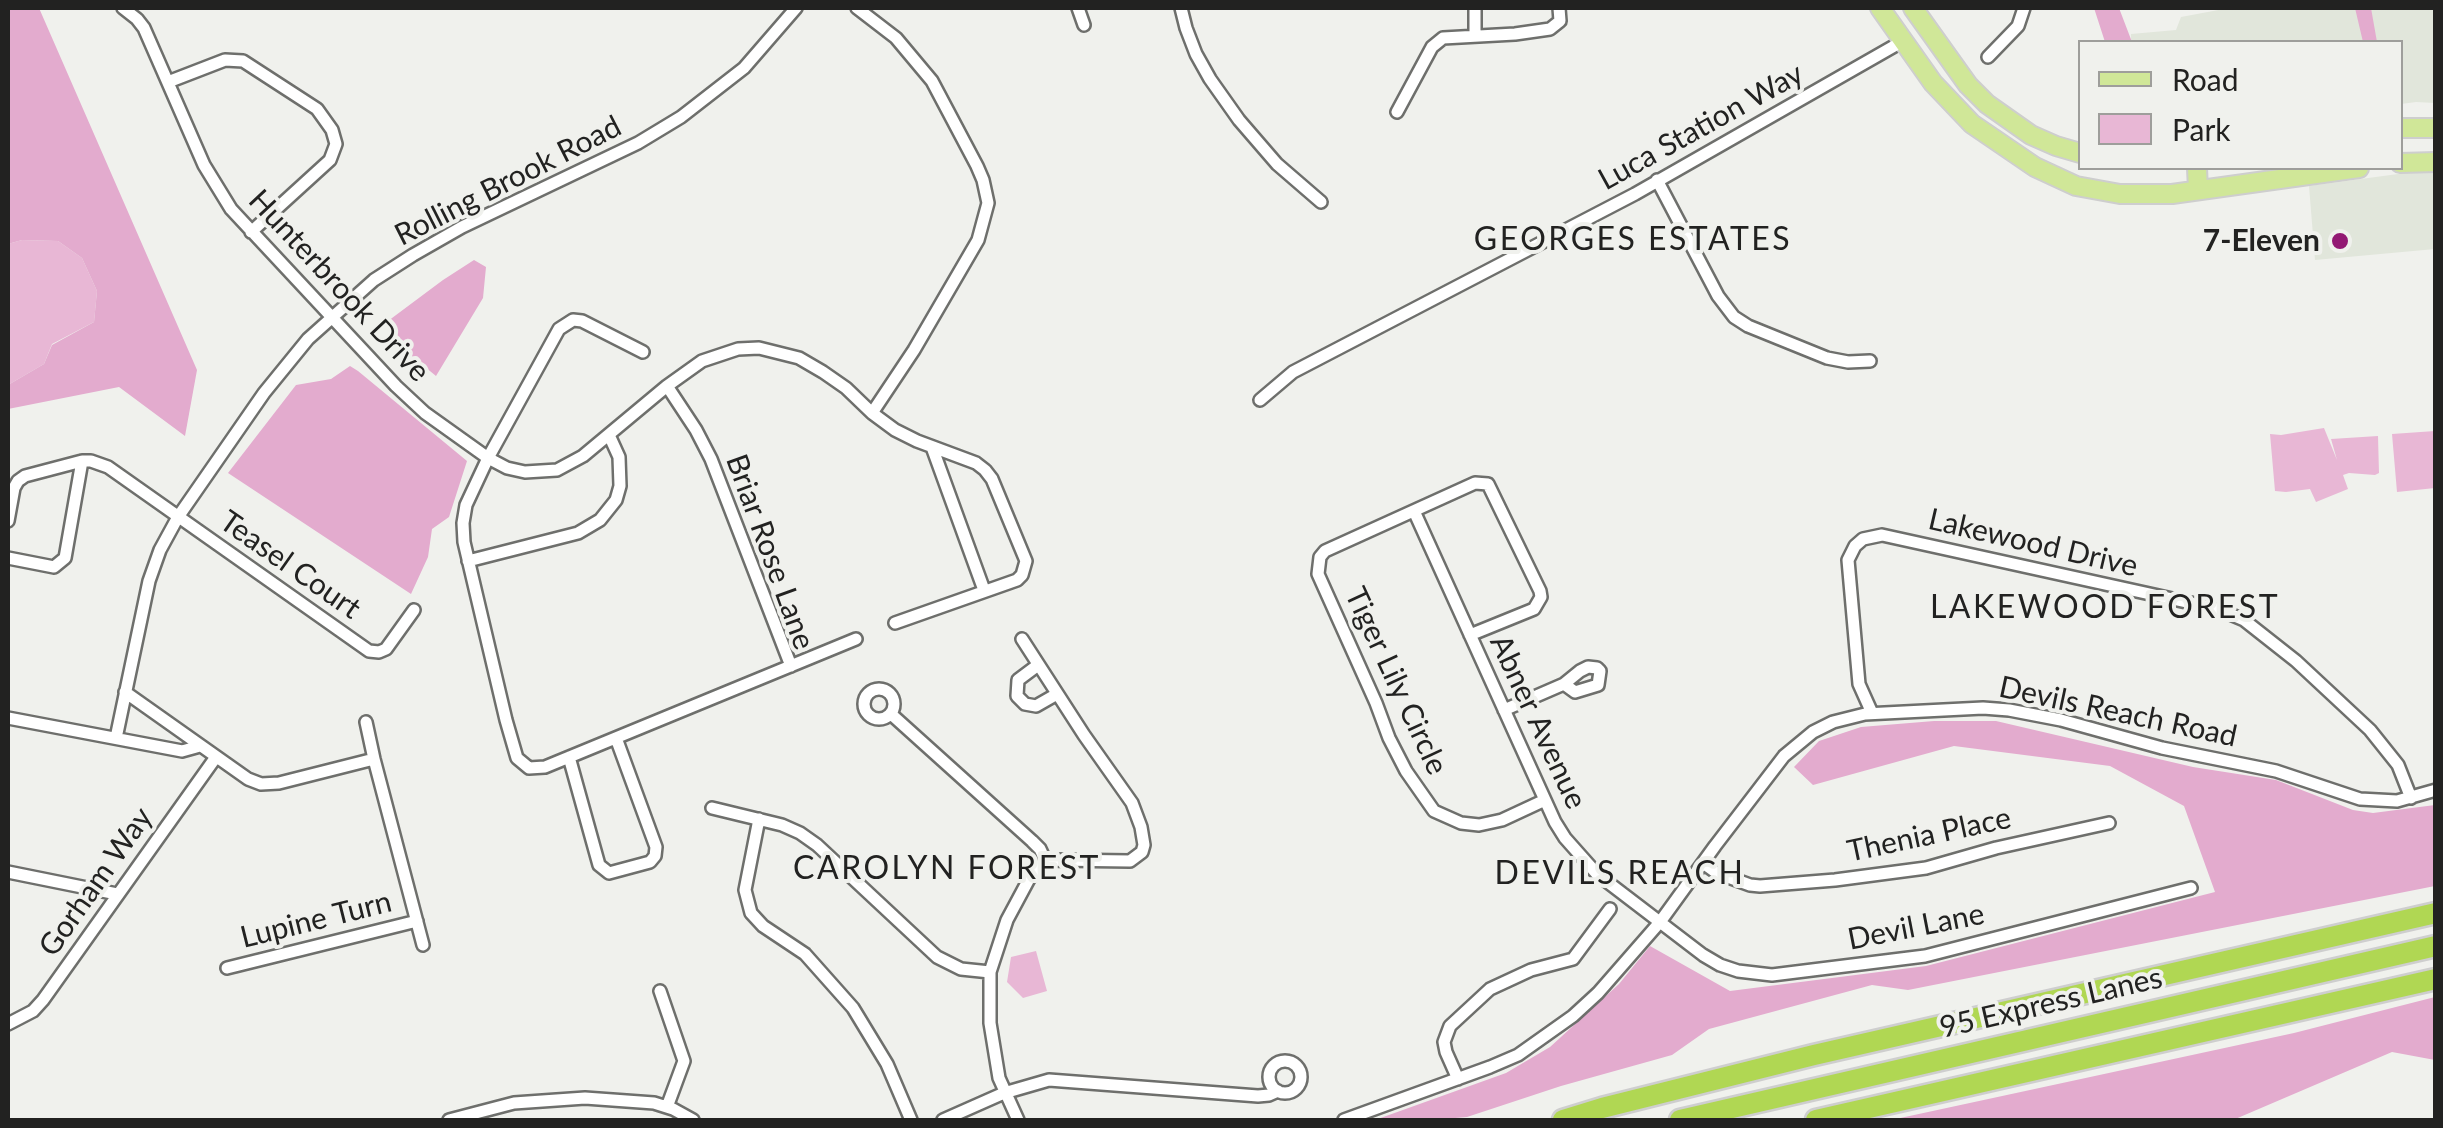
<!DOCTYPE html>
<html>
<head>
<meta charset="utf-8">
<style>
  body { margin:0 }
  #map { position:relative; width:2443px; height:1128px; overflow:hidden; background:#f0f1ed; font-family:Lato,sans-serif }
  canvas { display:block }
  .frame { position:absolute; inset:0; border:10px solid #222221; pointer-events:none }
  .legend { position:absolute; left:2078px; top:40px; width:325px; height:130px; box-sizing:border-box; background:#f0f1ed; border:2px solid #9e9e9b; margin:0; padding:12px 18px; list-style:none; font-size:30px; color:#222221 }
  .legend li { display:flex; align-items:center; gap:20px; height:50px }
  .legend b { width:50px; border:2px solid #9e9e9b }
</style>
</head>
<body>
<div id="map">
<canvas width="2443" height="1128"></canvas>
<div class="frame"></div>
<ul class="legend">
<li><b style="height:12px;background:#d0e798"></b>Road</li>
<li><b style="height:28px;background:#e8b7d5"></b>Park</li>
</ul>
</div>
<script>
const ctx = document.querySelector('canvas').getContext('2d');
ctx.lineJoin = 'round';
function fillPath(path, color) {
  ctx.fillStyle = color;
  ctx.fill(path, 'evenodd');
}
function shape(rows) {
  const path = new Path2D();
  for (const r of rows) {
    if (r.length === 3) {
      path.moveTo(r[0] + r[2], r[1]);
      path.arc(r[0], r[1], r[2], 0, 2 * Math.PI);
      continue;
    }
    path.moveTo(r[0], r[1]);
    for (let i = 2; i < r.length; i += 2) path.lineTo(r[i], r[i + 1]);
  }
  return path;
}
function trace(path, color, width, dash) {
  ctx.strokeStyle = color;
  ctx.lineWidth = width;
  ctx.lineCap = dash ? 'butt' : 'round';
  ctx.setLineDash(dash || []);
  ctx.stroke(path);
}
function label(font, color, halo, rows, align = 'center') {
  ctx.font = font + ' Lato,sans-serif';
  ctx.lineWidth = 8;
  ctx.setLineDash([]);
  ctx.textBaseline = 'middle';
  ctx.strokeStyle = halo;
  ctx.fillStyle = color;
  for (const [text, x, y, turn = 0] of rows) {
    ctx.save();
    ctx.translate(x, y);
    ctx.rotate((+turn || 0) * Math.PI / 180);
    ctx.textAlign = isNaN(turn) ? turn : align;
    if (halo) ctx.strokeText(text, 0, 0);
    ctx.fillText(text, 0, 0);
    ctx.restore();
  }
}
const built = shape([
  [2229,8,2435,8,2435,103,2416,102,2401,104,2400,42,2131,42,2131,34,2176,30,2181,17],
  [2435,169,2435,249,2315,260,2309,186]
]);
const green = shape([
  [22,240,58,241,82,258,97,291,94,322,52,344,44,364,8,385,8,244],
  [2324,428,2337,460,2331,439,2378,436,2379,473,2375,475,2349,473,2343,475,2348,489,2316,502,2310,489,2286,492,2275,491,2270,434,2281,435],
  [2435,431,2435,488,2397,492,2392,434],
  [1036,951,1047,991,1023,998,1007,982,1011,957]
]);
const forest = shape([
  [8,8,39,8,197,370,185,436,119,387,8,409,8,385,44,364,52,345,94,322,97,291,82,258,58,241,22,240,8,244],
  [2094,8,2119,8,2132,42,2105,42],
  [2355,8,2371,8,2377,42,2363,42],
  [474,260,486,267,483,298,436,376,391,339,388,321,443,280],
  [350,366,358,371,467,461,449,517,432,529,428,557,411,594,228,473,296,385,331,379],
  [1934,721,1996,721,2193,767,2276,780,2353,810,2373,813,2435,805,2435,886,1908,990,1872,985,1709,1029,1672,1055,1561,1086,1467,1117,1432,1120,1375,1120,1506,1073,1550,1047,1619,984,1650,946,1730,991,1926,966,2215,892,2184,806,2110,766,1954,746,1813,785,1794,767,1819,741,1861,727],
  [2435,997,2435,1060,2392,1052,2233,1120,1891,1120,2294,1033]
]);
const minor = shape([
  [123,8,137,19,144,28,204,165,231,209,396,386,425,413,488,458,507,468,525,472,557,470,583,456,667,386,702,361,738,349,759,348,799,358,823,372,846,388,872,413,895,430,917,441,976,463,985,470,992,479,1026,561,1022,575,1017,580,895,623],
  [857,8,896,38,932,81,977,166,983,180,988,203,978,240,914,350,872,413],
  [1078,8,1084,25],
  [1181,8,1186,28,1196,54,1210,79,1239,120,1277,164,1321,202],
  [1475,8,1475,35],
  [1988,57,2018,26,2024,8],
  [168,82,225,60,243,61,317,109,332,130,336,144,330,160,251,232],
  [1397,112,1432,47,1443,38,1515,34,1550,29,1560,21,1559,8],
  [1657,180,1718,296,1734,317,1748,326,1827,358,1848,362,1870,361],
  [643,352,582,321,573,320,559,329,488,458,466,505,463,523,464,542,506,720,517,758,529,768,545,767,856,639],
  [667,386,696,430,711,459,791,666],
  [1260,400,1293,372,1635,194,1903,41],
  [932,447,984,590],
  [82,461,91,461,108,467,369,651,379,652,386,649,414,610],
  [1414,511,1555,822,1565,838,1597,874,1703,955,1720,965,1738,971,1772,975,1925,956,2191,888],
  [8,521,14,488,18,481,25,476,82,461,65,558,54,567,8,558],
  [468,561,578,533,600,520,616,500,620,486,619,457,609,435],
  [1470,635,1534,609,1541,597,1540,591,1488,484,1475,483,1325,551,1320,557,1318,574,1376,703,1389,738,1406,771,1434,811,1461,823,1479,825,1502,820,1545,800],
  [1038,665,1018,680,1017,696,1025,704,1036,706,1057,694],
  [1588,667,1597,668,1600,671,1598,685,1575,692,1564,684,1580,671,1588,667],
  [879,704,15],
  [125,692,248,779,261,784,279,783,374,759],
  [1504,710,1564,684],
  [1872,713,1859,684,1848,560,1855,546,1863,539,1882,535,2218,609,2244,620,2296,661,2370,730,2398,765,2411,798],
  [891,714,1032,841,1040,849,1046,862],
  [8,718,182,751,200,746],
  [366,722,374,759,423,945],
  [116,738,149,581,160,550,178,517,264,393,308,339,374,280,413,255,462,227,638,143,681,117,744,68,796,8],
  [569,757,599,865,609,873,650,862,655,856,656,847,616,738],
  [712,808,782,825,800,833,817,845,937,957,961,969,990,972],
  [759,819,745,890,751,913,763,926,805,954,853,1008,887,1064,911,1120],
  [1703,863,1717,873,1750,885,1760,886,1835,880,1926,868,1996,848,2109,823],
  [8,872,117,894],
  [227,968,417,921],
  [660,991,684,1061,667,1107],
  [8,1024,33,1011,43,1000,216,757],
  [1285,1077,16],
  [1458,1079,1446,1052,1444,1042,1450,1026,1490,989,1531,970,1573,959,1610,909],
  [449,1120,514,1103,585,1098,654,1103,673,1109,693,1120],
  [943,1120,1004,1093,1049,1080,1258,1096,1269,1095,1278,1091],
  [1018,1120,999,1078,990,1023,990,972,1007,920,1029,879,1039,866,1046,862,1055,860,1130,861,1142,852,1144,845,1141,827,1132,803,1084,735,1022,639],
  [1344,1120,1490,1067,1518,1055,1573,1016,1598,993,1660,922,1715,846,1784,756,1813,732,1833,722,1865,714,1983,708,2009,710,2061,720,2162,748,2276,771,2360,799,2397,801,2436,790]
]);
const primary = shape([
  [1880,8,1933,83,1972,124,2035,167,2076,186,2120,194,2172,194,2359,168],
  [1913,8,1968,85,1987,104,2031,135,2056,146,2080,153],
  [2400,128,2436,128],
  [2400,163,2436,162],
  [2197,168,2198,190]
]);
const motorway = shape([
  [1563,1120,1602,1108,1814,1055,2436,913],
  [1680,1120,2436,946],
  [1816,1120,2436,979]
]);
const markers = [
  [2340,241,10,"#931974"]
];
const streetNames = [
  ["Luca Station Way",1701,127,-29],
  ["Rolling Brook Road",508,181,-27],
  ["Hunterbrook Drive",339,286,47],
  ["Lakewood Drive",2033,543,13],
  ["Briar Rose Lane",770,552,70],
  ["Teasel Court",290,565,35],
  ["Tiger Lily Circle",1396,681,65],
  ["Devils Reach Road",2118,712,12],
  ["Abner Avenue",1538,722,65],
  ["Thenia Place",1929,835,-12],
  ["Gorham Way",96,882,-55],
  ["Lupine Turn",316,920,-14],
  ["Devil Lane",1916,927,-11],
  ["95 Express Lanes",2051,1003,-13]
];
const poiNames = [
  ["7-Eleven",2320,241]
];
const neighbourhoodNames = [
  ["GEORGES ESTATES",1633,240],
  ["LAKEWOOD FOREST",2105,608],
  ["CAROLYN FOREST",947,869],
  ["DEVILS REACH",1620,874]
];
fillPath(built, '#e1e6db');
fillPath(green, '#e8b7d5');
fillPath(forest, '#e3abce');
trace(minor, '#6e6f6c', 16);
trace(primary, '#cecece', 22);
trace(motorway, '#cecece', 25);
trace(minor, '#fff', 11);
trace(primary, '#d0e798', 18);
trace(motorway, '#b0d753', 20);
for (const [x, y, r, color] of markers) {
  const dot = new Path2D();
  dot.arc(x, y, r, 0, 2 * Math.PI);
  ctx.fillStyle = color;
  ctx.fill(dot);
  trace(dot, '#f0f1ed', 4);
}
label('30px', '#222221', '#f0f1ed', streetNames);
label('bold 30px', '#222221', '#f0f1ed', poiNames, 'right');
ctx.letterSpacing = '2.5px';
label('32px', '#222221', '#f0f1ed', neighbourhoodNames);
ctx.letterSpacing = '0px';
</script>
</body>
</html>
